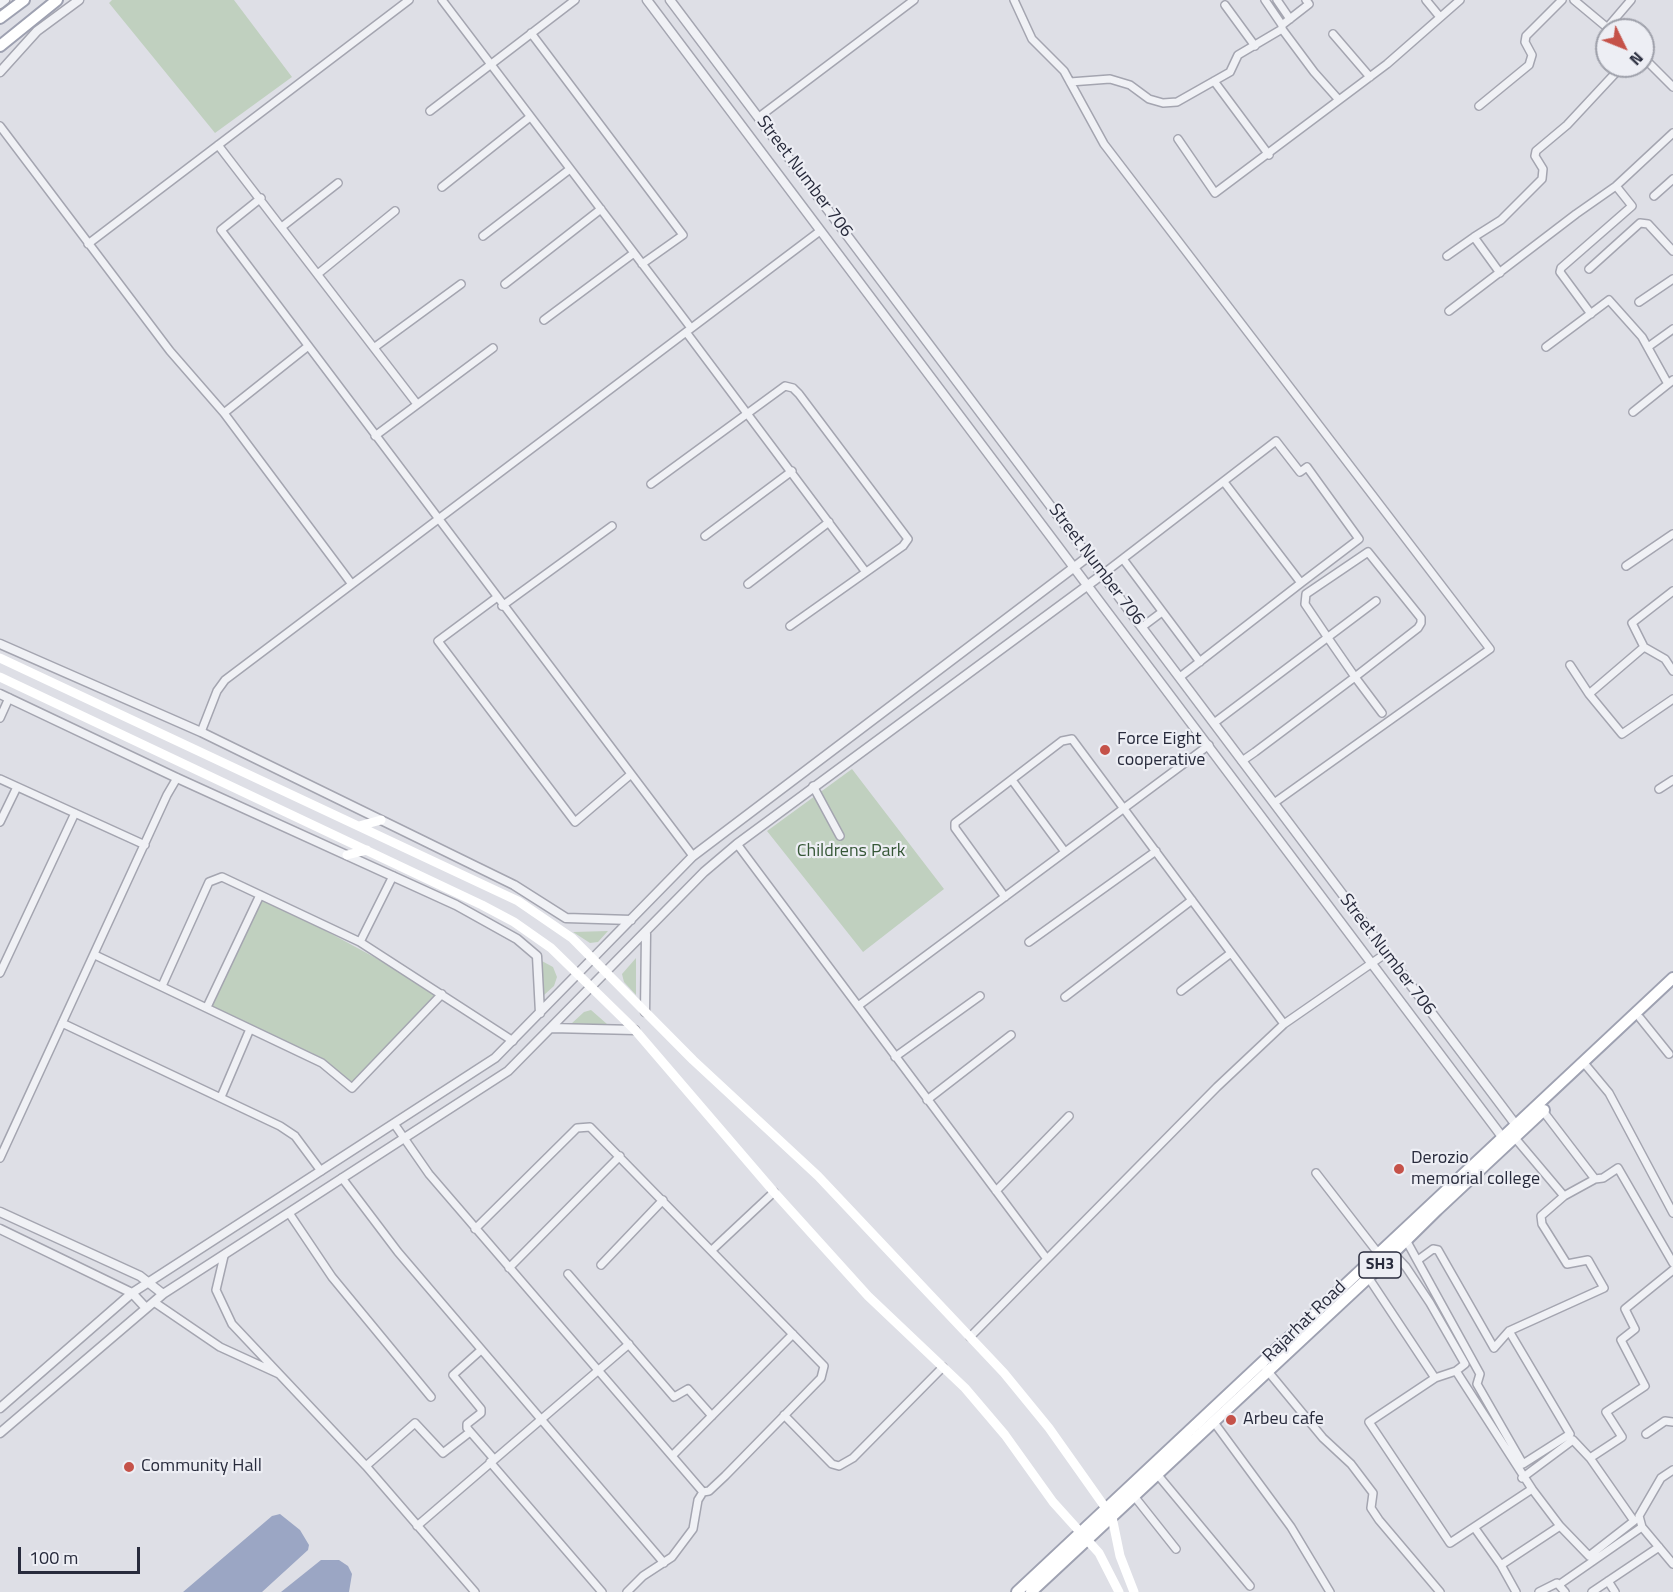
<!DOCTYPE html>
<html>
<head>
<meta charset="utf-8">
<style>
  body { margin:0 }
  #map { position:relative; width:1673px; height:1592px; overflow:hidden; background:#dedfe6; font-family:"Titillium Web",sans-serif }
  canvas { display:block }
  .north { position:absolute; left:1595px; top:18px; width:60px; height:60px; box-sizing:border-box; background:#edeef4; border:2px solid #9ea0aa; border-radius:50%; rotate:133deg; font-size:16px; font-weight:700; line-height:24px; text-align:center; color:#282b3c }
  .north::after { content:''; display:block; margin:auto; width:21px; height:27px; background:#c55249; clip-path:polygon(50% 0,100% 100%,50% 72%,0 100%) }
  .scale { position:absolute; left:18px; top:1547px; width:122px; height:27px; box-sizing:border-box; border:3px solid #282b3c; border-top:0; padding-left:8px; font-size:18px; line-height:21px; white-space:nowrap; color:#282b3c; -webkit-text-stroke:4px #edeef4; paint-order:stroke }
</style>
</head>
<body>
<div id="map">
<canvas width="1673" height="1592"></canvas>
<div class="north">N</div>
<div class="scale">100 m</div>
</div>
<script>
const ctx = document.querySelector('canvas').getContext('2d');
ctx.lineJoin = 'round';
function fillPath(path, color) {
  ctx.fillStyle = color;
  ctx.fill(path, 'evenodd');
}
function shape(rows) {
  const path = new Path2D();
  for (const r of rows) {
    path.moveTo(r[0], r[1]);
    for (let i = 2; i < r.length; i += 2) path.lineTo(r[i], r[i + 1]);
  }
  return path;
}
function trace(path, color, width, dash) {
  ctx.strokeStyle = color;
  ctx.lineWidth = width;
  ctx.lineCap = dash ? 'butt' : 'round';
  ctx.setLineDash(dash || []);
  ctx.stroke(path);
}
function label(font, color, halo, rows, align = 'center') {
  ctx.font = font + ' "Titillium Web",sans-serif';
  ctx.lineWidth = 4.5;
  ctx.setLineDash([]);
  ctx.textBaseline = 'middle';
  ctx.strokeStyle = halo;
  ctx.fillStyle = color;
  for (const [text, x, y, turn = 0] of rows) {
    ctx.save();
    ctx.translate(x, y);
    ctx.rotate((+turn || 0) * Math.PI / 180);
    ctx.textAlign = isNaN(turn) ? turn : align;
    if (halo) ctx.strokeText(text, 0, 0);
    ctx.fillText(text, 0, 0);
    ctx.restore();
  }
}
const green = shape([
  [112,0,234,0,292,77,215,133,109,3],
  [852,769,944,889,863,952,767,831],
  [260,895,442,994,352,1088,312,1053,207,1007],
  [608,931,598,942,590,943,573,932],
  [636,958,636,995,624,982,622,974],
  [540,960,553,967,557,977,554,986,544,995],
  [591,1010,607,1024,571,1024,584,1012]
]);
const water = shape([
  [280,1514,300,1530,309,1545,308,1550,262,1592,183,1592,272,1516],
  [321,1560,339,1560,348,1566,352,1574,349,1592,281,1592]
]);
const minor = shape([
  [442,0,691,328],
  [1014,0,1032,39,1064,71,1104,144,1490,649,1274,803],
  [1265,0,1282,25],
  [1277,0,1290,19],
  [1426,0,1440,17],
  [1574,0,1610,30],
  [1225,5,1255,46],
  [1607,28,1631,0],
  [531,33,683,235,642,264],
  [1333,34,1370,77],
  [1643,57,1673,87],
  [1214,81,1269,155],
  [1070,82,1110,79,1130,85,1149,99,1163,103,1177,102,1230,72,1238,55,1282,29,1282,25,1309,4,1306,0],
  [1339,100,1387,64,1460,0],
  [1479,106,1529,65,1532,55,1525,42,1526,36,1562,0],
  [430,111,575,0],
  [759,117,914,0],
  [0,126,170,351,224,413,351,583],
  [1178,139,1215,193,1339,100,1314,72,1282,29],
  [218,145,417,404],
  [442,187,530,117],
  [1654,196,1673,179],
  [261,198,221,230,693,856],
  [283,226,338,183],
  [483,236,570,169],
  [1474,237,1501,220,1542,179,1543,169,1535,156,1536,151,1567,125,1622,66],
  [88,244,409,0],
  [1447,256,1474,237,1500,273],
  [1589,269,1640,223,1648,224,1673,251],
  [319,273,395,211],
  [505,284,601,209],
  [1639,302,1673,279],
  [1449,311,1576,214,1616,186,1673,133],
  [1591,314,1560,272,1561,268,1632,206,1616,186],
  [544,320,634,253],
  [686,332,865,571],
  [375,347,461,284],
  [1546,347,1609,300,1642,337,1668,384],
  [1648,347,1673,329],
  [1633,412,1673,380],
  [224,413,307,347],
  [375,436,493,348],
  [651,484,785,386,793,388,799,394,908,539,903,546,790,626],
  [705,536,792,471],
  [1123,559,1200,662],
  [1626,566,1673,534],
  [1103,574,1276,441,1300,472,1307,467,1359,539,1301,583,1224,482],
  [748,584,829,522],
  [1673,591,1632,623,1644,647,1665,659,1673,671],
  [496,598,438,641,575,822,630,775],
  [502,606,612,526],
  [1142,627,1162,612],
  [1570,665,1589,694,1644,647],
  [1180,677,1301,583],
  [1589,694,1622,734,1673,699],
  [0,718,9,698],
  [1214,723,1376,601],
  [201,732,217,691,225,680,820,231],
  [1242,761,1255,752,1355,677,1418,628,1421,623,1421,618,1368,552,1306,594,1305,604,1328,638,1355,677,1382,713],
  [0,779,145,845],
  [1012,780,1065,852],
  [813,786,840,836],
  [1659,789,1673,780],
  [0,822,17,787],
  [737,844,1047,1259],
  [1005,897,955,828,955,823,1062,741,1072,739,1284,1024],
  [360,942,393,876],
  [1029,942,1156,851],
  [95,955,322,1063,352,1088,442,994],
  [0,973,75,813],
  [162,986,209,882,222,877,360,942,513,1041],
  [1181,991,1231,953],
  [1065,997,1192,900],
  [858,1006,1209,745],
  [207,1007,260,895],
  [1640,1018,1669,1054],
  [62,1023,280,1126,295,1136,321,1171],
  [895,1057,980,996],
  [1584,1063,1609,1093,1673,1213],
  [221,1097,250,1029],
  [927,1100,1011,1035],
  [1543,1111,1595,1179,1603,1178,1618,1168,1673,1263],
  [395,1125,429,1174,703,1492],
  [1515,1138,1564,1196],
  [0,1158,167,795,177,778],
  [1316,1173,1378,1253],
  [342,1178,398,1252,664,1563],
  [996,1191,1069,1116],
  [289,1213,332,1277,431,1397],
  [475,1229,573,1132,577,1128,590,1127,824,1366,821,1378,725,1476,709,1491,703,1492,698,1500,693,1529,672,1557,643,1576,627,1592],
  [1406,1240,1480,1374,1477,1384,1523,1464,1570,1434,1509,1331,1604,1288,1588,1260,1567,1264,1542,1224,1541,1216,1564,1196,1595,1179],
  [712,1250,774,1192],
  [224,1256,216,1290,232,1324,366,1466,475,1592],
  [1418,1260,1433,1249,1438,1250,1494,1348,1509,1331],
  [601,1265,663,1200],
  [509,1268,620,1156],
  [568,1274,674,1397,688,1389,712,1416],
  [1368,1277,1435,1378,1369,1422,1450,1543,1532,1489,1456,1371,1465,1364,1430,1303,1406,1267,1392,1252],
  [154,1302,220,1347,279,1374],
  [970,1337,1217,1087,1284,1024,1385,954],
  [481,1350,453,1375,481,1409,481,1413,467,1424,467,1428,494,1459],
  [1266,1369,1323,1438,1351,1464,1373,1493,1371,1508,1379,1520,1440,1592],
  [1435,1378,1456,1371],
  [784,1415,832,1464,839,1466,853,1458,943,1367],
  [1213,1421,1291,1527,1330,1592],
  [1646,1434,1665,1421,1673,1422],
  [672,1456,793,1334],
  [490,1462,602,1592],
  [366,1466,415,1423,443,1453,470,1432],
  [1673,1470,1661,1478,1639,1516,1642,1527,1673,1564],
  [1157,1474,1250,1586],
  [1522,1478,1573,1440,1590,1458],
  [1532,1489,1560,1526,1589,1556,1634,1521,1590,1458,1622,1437,1606,1412,1645,1386,1621,1340,1635,1329,1625,1309,1673,1270],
  [1134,1496,1176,1549],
  [417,1526,629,1344],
  [1474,1527,1501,1565,1560,1526],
  [1501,1565,1516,1592],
  [1608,1581,1615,1592],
  [1560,1584,1642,1527],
  [1539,1592,1557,1583,1565,1592],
  [1592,1592,1659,1547]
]);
const tertiary = shape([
  [647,0,1506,1142],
  [670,0,1519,1129],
  [0,4,5,0],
  [0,72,37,31,79,0],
  [0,644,201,732,514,885,566,918,631,920],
  [0,694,177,778,456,905,517,939,537,956,540,1013],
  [645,1012,646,934],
  [552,1028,635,1030],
  [0,1212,140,1276,163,1294],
  [0,1229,132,1293,145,1307],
  [0,1408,132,1293,495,1058,693,856,1089,556],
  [0,1433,163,1294,508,1071,704,872,737,844,1103,574]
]);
const secondary = shape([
  [0,658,518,901,572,938,693,1060,818,1176,1004,1373,1049,1428,1112,1517,1120,1556,1134,1592],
  [0,677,482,905,514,922,551,948,635,1030,774,1192,868,1296,965,1388,1005,1435,1053,1502,1099,1553,1119,1592],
  [359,826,381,820],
  [347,855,367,850]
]);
const primary = shape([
  [0,18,24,0],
  [0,46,57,0],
  [1017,1592,1673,978],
  [1031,1592,1368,1278,1437,1210,1544,1110]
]);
const markers = [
  [1105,750,6,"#c55249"],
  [1399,1169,6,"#c55249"],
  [1231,1420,6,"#c55249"],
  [129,1467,6,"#c55249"]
];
const shields = [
  [1380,1265,42]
];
const shieldNames = [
  ["SH3",1380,1265]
];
const streetNames = [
  ["Street Number 706",804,177,53],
  ["Street Number 706",1096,565,53],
  ["Street Number 706",1387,955,53],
  ["Rajarhat Road",1305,1322,-44]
];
const poiNames = [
  ["Force Eight",1117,740],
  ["cooperative",1117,761],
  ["Derozio",1411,1159],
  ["memorial college",1411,1180],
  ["Arbeu cafe",1243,1420],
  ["Community Hall",141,1467]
];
const parkNames = [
  ["Childrens Park",851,852]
];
fillPath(green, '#c0d0bf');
fillPath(water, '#9ba6c4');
trace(minor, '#a4a5b0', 10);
trace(tertiary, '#a4a5b0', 11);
trace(primary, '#9ea1b1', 14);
trace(minor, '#f0f1f5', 7);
trace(tertiary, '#f0f1f5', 8);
trace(secondary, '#fff', 9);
trace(primary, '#fff', 10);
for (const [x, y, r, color] of markers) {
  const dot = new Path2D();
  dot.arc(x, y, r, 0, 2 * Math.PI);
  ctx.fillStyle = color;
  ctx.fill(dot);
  trace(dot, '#edeef4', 2);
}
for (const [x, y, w] of shields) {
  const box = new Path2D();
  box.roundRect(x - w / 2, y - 13, w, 26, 4.5);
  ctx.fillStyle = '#edeef4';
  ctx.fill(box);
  trace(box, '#282b3c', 1.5);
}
label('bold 16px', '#282b3c', null, shieldNames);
label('18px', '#282b3c', '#edeef4', streetNames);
label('18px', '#282b3c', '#edeef4', poiNames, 'left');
label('18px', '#365737', '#edeef4', parkNames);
</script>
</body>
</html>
